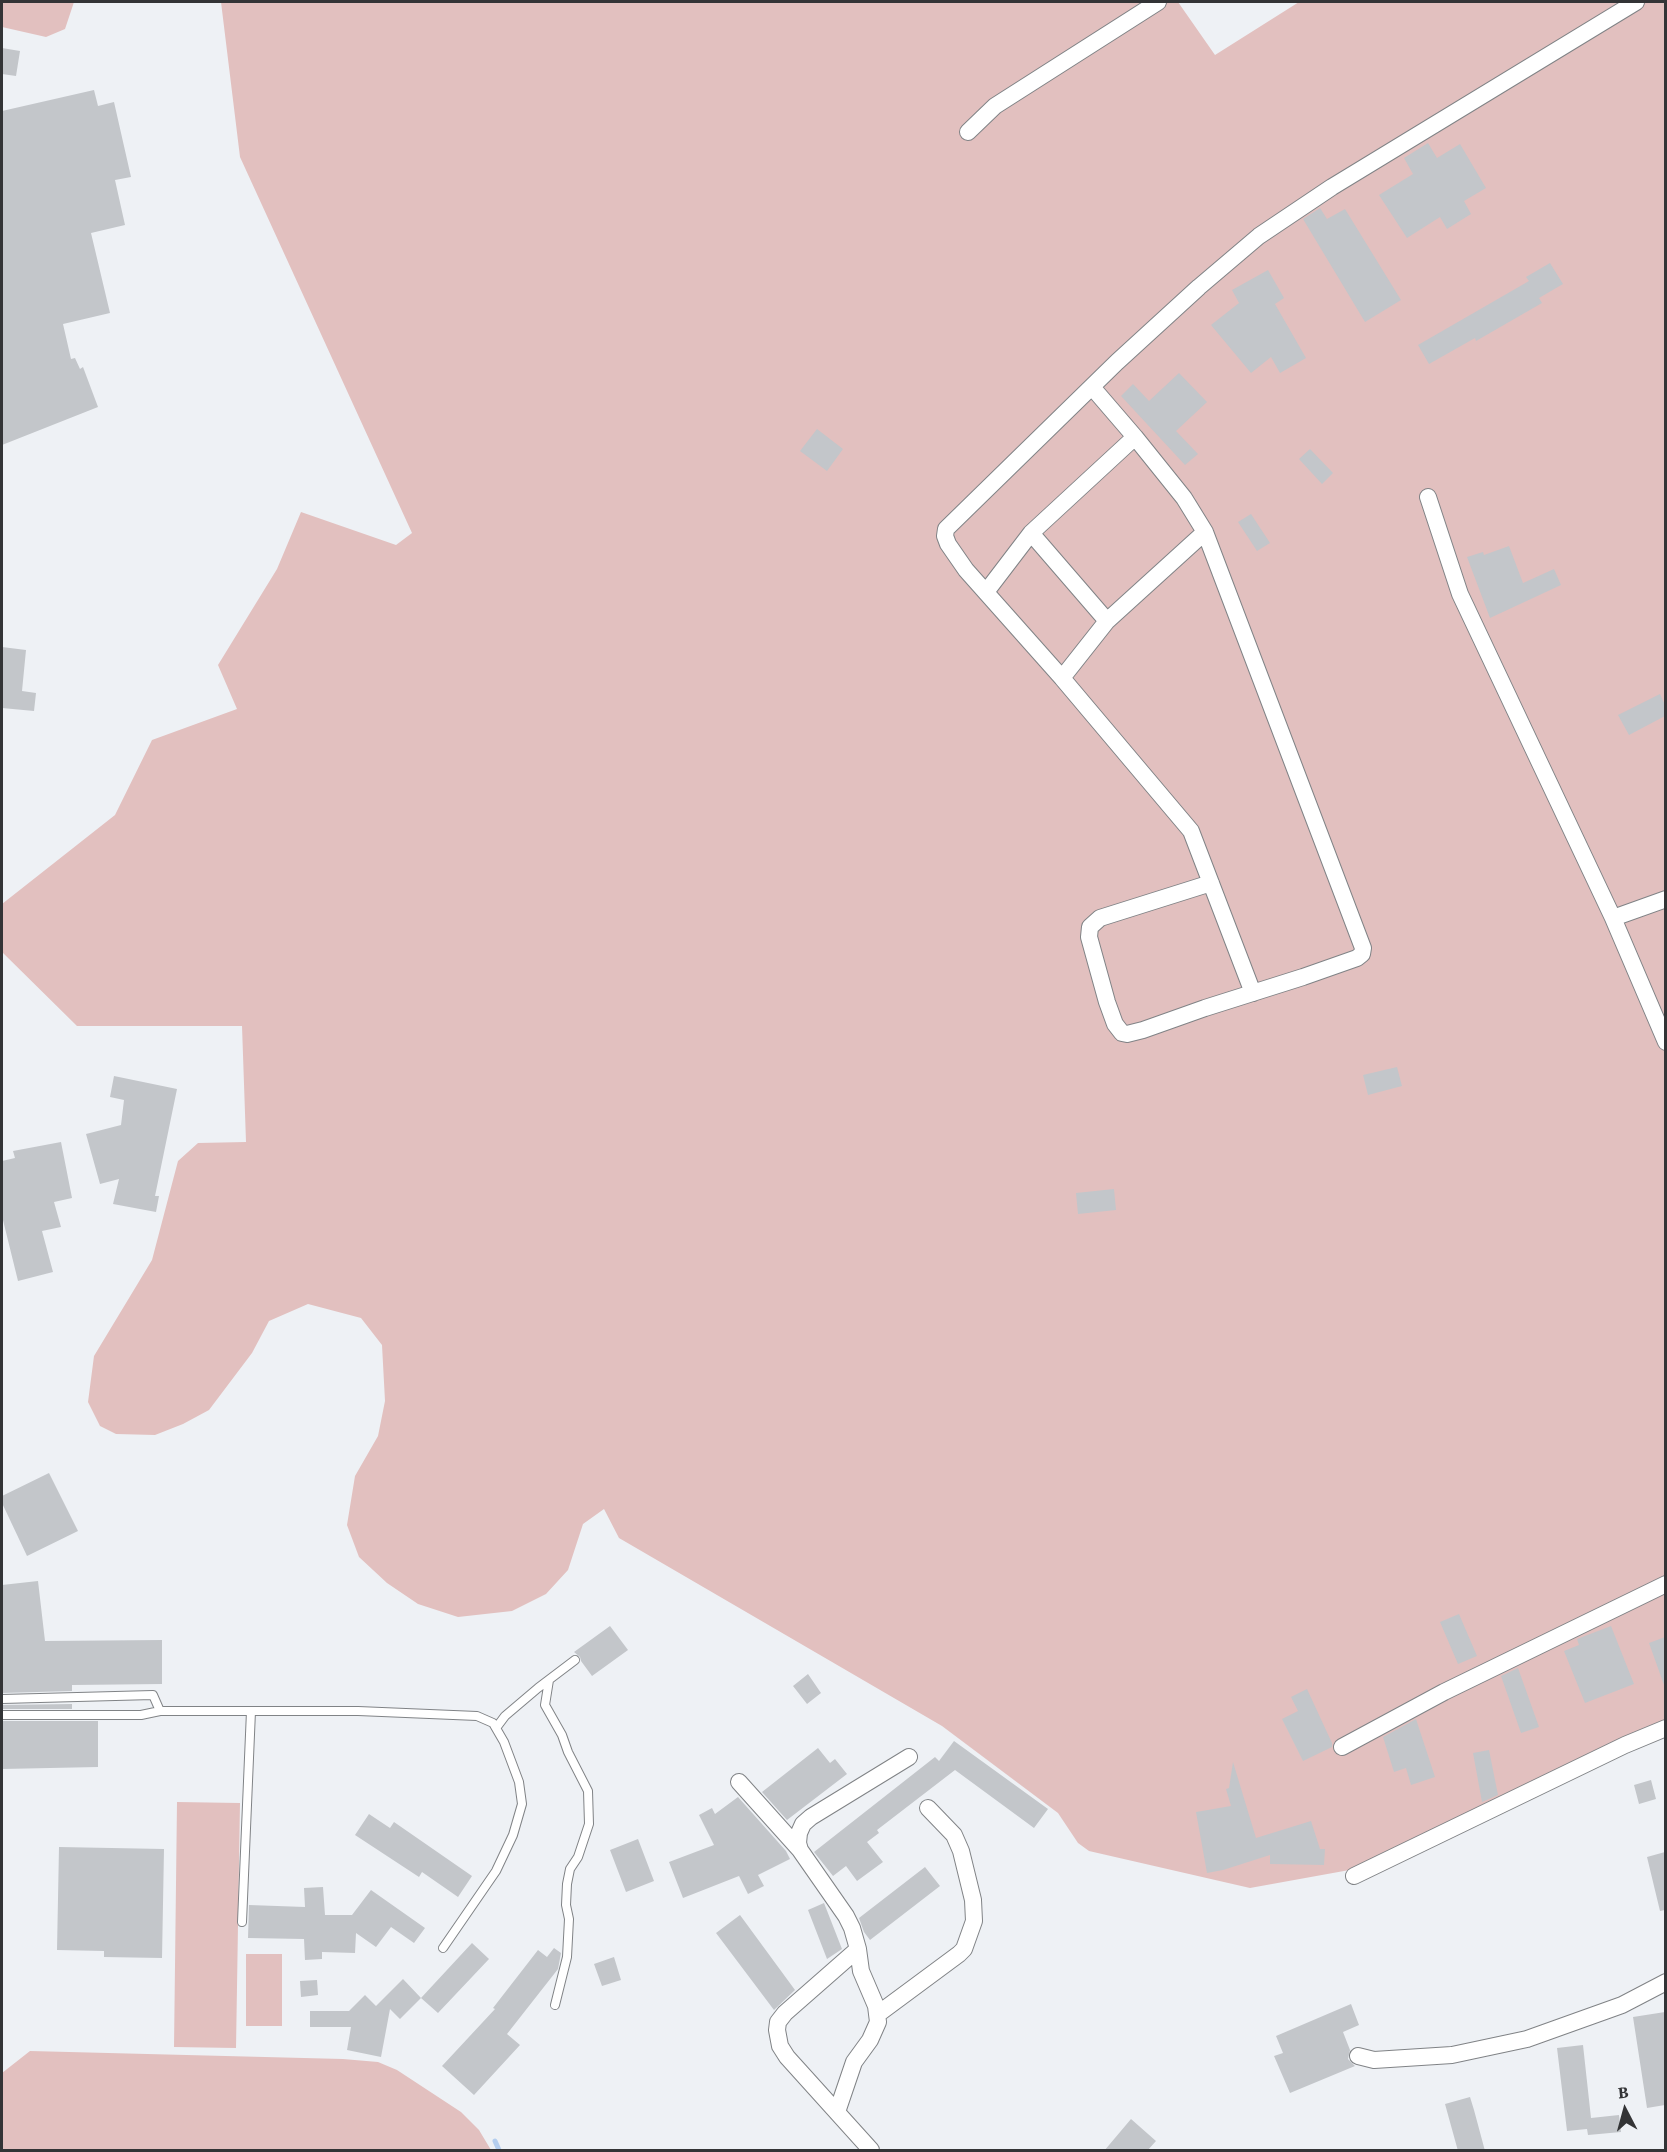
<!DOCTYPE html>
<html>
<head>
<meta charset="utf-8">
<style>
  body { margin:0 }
  #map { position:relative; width:1667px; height:2152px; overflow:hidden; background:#eef1f5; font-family:"Source Serif 4",serif }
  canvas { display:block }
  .frame { position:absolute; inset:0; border:3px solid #333436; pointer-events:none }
  .north { position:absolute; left:1595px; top:2080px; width:60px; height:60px; -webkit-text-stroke:4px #eef1f5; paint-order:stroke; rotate:354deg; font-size:16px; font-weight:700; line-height:24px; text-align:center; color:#333436 }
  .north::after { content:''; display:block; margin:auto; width:21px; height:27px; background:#333436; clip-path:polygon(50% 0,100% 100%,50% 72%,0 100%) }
</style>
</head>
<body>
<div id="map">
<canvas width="1667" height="2152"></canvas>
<div class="frame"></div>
<div class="north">B</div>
</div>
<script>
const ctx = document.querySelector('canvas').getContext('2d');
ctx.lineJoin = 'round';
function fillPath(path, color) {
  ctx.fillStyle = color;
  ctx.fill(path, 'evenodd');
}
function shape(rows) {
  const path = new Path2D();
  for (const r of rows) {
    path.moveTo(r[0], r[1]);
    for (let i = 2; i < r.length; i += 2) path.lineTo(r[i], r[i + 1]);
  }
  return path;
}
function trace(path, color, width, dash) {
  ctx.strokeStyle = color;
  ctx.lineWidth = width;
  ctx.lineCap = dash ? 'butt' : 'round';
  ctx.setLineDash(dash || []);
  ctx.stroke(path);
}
const green = shape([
  [2,2,74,2,65,29,46,37,2,27],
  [221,2,1178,2,1215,55,1299,2,1665,2,1665,1724,1355,1869,1250,1888,1089,1851,1078,1843,1058,1813,942,1726,619,1538,604,1509,583,1524,568,1570,546,1594,512,1611,458,1617,418,1604,387,1583,359,1557,347,1525,355,1476,378,1436,385,1401,382,1345,361,1318,308,1304,269,1321,252,1353,209,1410,183,1424,155,1435,116,1434,100,1426,88,1402,94,1356,152,1260,178,1161,198,1143,246,1142,242,1026,77,1026,2,952,2,904,115,815,152,740,237,709,218,665,277,569,301,512,396,545,412,533,240,157],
  [177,1802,240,1803,236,2048,174,2047],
  [246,1954,282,1954,282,2026,246,2026],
  [30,2051,343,2059,378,2062,397,2070,461,2112,479,2130,491,2150,2,2150,2,2073]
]);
const stream = shape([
  [495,2141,499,2150]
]);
const building = shape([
  [2,48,20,51,16,76,2,74],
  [94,90,98,106,114,102,131,177,115,180,125,225,91,233,110,313,63,324,71,359,75,358,80,369,83,367,98,407,2,445,2,111],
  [1428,143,1437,158,1460,144,1486,188,1464,201,1471,214,1447,229,1440,217,1407,238,1379,195,1413,174,1404,158],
  [1320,208,1327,219,1345,209,1401,300,1365,322,1303,219],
  [1550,263,1563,284,1539,298,1542,303,1476,341,1475,338,1429,364,1418,345,1529,281,1526,277],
  [1268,270,1284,298,1275,304,1306,358,1280,373,1271,357,1251,373,1211,325,1239,303,1232,290],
  [1179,373,1207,402,1176,431,1198,454,1185,465,1121,396,1133,384,1149,401],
  [817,429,843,449,827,471,800,451],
  [1310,449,1333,473,1322,484,1299,459],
  [1251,514,1270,543,1257,551,1238,522],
  [1509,546,1523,583,1554,569,1561,585,1490,618,1467,557,1483,552,1484,555],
  [2,647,26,650,22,691,36,693,34,711,2,708],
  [1660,694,1665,705,1665,716,1629,735,1618,715],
  [1397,1067,1402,1086,1368,1095,1363,1075],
  [114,1076,177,1089,155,1196,159,1196,156,1212,113,1204,119,1179,100,1184,86,1134,121,1125,124,1100,110,1097],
  [61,1142,72,1198,54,1202,61,1227,42,1231,53,1272,18,1281,2,1216,2,1161,15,1158,13,1151],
  [1114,1189,1116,1210,1078,1214,1076,1193],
  [49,1473,78,1531,27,1556,2,1503,2,1496],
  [38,1581,45,1641,162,1640,162,1684,72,1685,72,1691,2,1693,2,1585],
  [1459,1614,1477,1656,1458,1664,1440,1622],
  [610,1626,628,1650,592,1676,581,1661,580,1657,574,1652],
  [1611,1626,1634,1684,1585,1703,1564,1651,1579,1645,1577,1639],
  [1665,1637,1665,1684,1664,1685,1649,1643],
  [1518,1668,1539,1727,1521,1733,1501,1676],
  [808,1674,821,1693,807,1704,793,1686],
  [1307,1689,1332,1743,1332,1747,1303,1761,1282,1719,1298,1711,1291,1697],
  [72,1704,72,1709,2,1709,2,1705],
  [1416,1719,1435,1777,1411,1785,1406,1768,1394,1772,1383,1737],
  [2,1721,98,1721,98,1767,2,1769],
  [954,1741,1048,1809,1034,1828,955,1770,877,1830,879,1833,867,1842,883,1862,857,1881,846,1866,833,1876,814,1852,935,1757,939,1761],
  [818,1748,830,1763,835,1759,847,1774,787,1820,762,1792],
  [1489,1750,1498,1795,1482,1802,1473,1753],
  [1233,1762,1256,1838,1311,1821,1320,1849,1325,1849,1324,1865,1270,1864,1270,1855,1223,1870,1207,1873,1196,1812,1231,1806,1226,1789,1229,1788],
  [1651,1780,1656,1799,1639,1804,1634,1785],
  [738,1797,786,1851,790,1859,758,1875,764,1886,748,1894,739,1876,683,1898,669,1862,714,1845,699,1815,712,1808,715,1814],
  [369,1814,390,1828,394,1822,472,1876,458,1897,422,1872,419,1877,355,1835],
  [638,1839,654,1881,626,1892,610,1850],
  [59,1847,164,1849,162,1958,104,1957,104,1951,57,1950],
  [1665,1852,1665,1910,1660,1911,1647,1857],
  [925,1867,940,1886,870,1940,864,1932,859,1918],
  [323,1887,325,1915,352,1915,371,1890,425,1928,414,1943,391,1927,376,1947,356,1933,355,1953,322,1952,322,1959,305,1960,304,1939,248,1938,249,1905,305,1907,304,1888],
  [824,1903,842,1949,827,1959,808,1910],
  [740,1915,795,1990,774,2010,716,1933],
  [472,1943,489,1959,438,2013,421,1998],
  [554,1948,561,1953,558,1969,507,2034,520,2045,474,2095,442,2066,495,2009,493,2008,538,1950,547,1957],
  [614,1957,621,1980,602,1986,594,1964],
  [403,1979,421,1998,400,2019,390,2009,381,2057,347,2050,351,2027,310,2027,310,2011,349,2011,365,1995,376,2006],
  [317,1980,318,1995,301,1997,300,1981],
  [1351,2004,1359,2025,1343,2032,1350,2050,1348,2059,1355,2066,1290,2093,1274,2056,1283,2053,1276,2036],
  [1665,2012,1665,2105,1647,2108,1633,2017],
  [1583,2045,1591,2118,1619,2115,1621,2132,1588,2135,1587,2129,1567,2131,1557,2048],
  [1470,2097,1474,2110,1485,2151,1458,2151,1445,2104],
  [1131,2119,1156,2141,1147,2151,1104,2151]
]);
const lane = shape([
  [549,1680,545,1705,562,1735,568,1752,588,1791,589,1824,578,1857,570,1869,567,1884,566,1905,569,1919,567,1957,555,2005],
  [2,1699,153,1695,160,1711,141,1715,2,1715],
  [160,1711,358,1711,477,1716,493,1723,504,1742,519,1782,522,1804,513,1835,496,1871,443,1948],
  [496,1728,505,1716,538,1688,575,1660],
  [242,1922,251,1711]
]);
const street = shape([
  [968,132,995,106,1158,2],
  [1092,387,1135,437,1184,498,1205,532,1363,948,1362,954,1357,958,1303,977,1205,1008,1143,1030,1127,1034,1122,1033,1115,1024,1107,1002,1089,937,1090,927,1100,918,1211,883],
  [1428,497,1460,594,1613,918,1666,1042],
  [1031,533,1107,621],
  [986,592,1031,533,1135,437],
  [1062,678,1107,621,1205,532],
  [1613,918,1666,899],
  [1253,993,1191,831,1062,678,966,570,948,544,945,536,946,529,1117,362,1199,287,1259,236,1332,187,1636,2],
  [1342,1747,1444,1692,1666,1584],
  [739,1782,800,1850],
  [1354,1876,1625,1745,1666,1728],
  [878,2014,959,1954,964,1949,974,1921,973,1900,961,1851,954,1835,928,1808],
  [1358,2056,1374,2060,1452,2055,1527,2039,1622,2005,1666,1982],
  [837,2112,854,2062,870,2040,878,2022,876,2006,861,1971,858,1949],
  [871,2150,787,2057,780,2046,777,2030,778,2022,785,2013,858,1949,852,1928,846,1916,800,1850,798,1843,799,1833,803,1824,811,1817,909,1757]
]);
fillPath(green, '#e2c0bf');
trace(stream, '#b4ceef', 5);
fillPath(building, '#c3c6ca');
trace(lane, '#808386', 10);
trace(street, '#808386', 18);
trace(lane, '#fff', 8);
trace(street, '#fff', 16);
</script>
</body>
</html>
